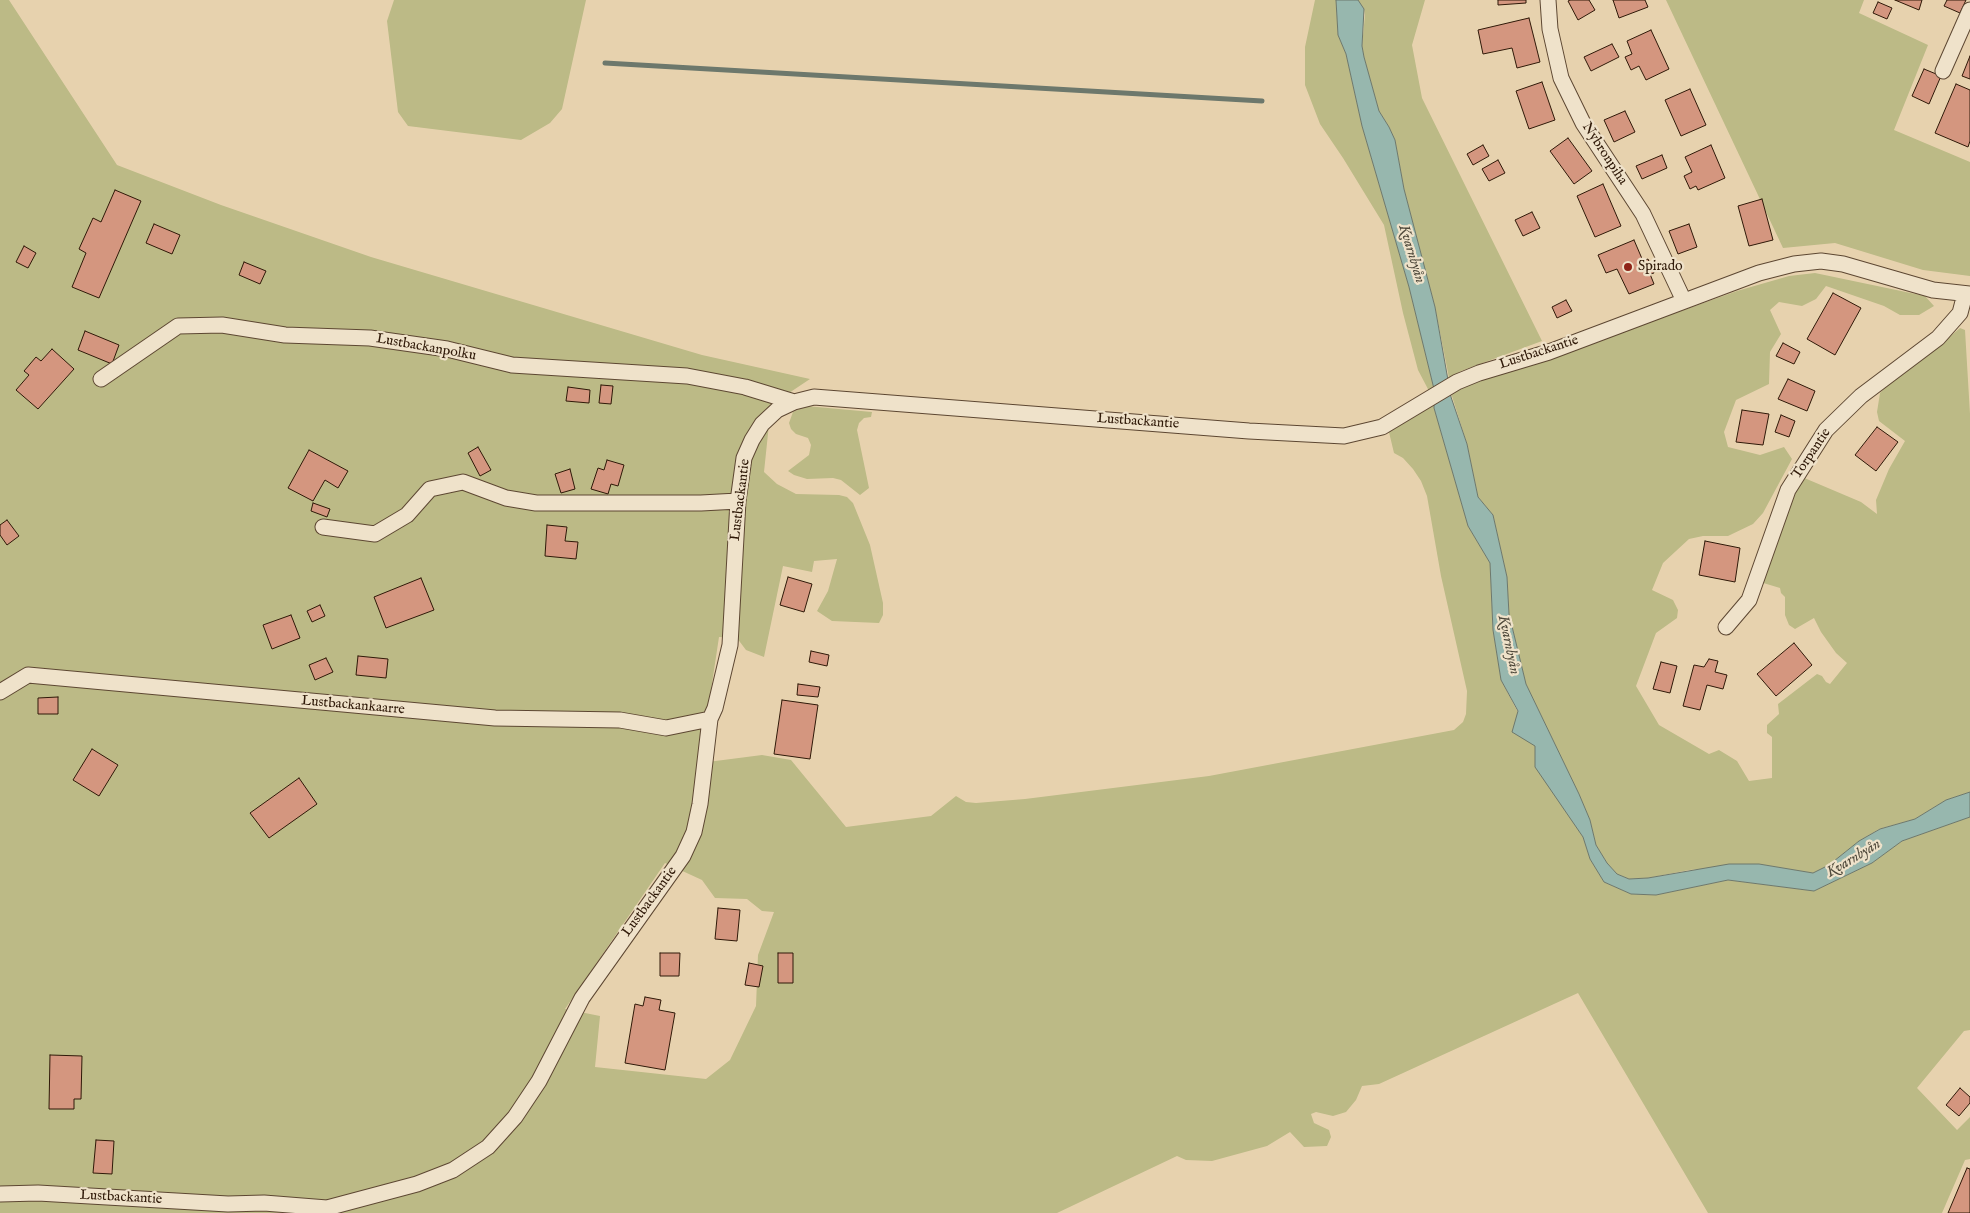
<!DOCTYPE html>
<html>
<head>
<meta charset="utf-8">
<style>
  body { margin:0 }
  canvas { display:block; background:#e7d2ae }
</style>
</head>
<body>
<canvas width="1970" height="1213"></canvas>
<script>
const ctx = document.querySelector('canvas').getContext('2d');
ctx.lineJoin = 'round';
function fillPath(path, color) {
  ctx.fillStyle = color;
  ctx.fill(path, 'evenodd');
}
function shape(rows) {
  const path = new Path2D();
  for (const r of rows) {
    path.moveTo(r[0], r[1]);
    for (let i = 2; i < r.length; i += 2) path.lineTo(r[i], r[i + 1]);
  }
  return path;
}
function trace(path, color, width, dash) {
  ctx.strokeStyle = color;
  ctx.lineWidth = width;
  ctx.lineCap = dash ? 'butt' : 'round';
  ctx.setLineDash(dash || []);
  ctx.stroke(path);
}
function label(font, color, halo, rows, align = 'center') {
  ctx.font = font + ' "IM FELL English",serif';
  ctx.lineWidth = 4.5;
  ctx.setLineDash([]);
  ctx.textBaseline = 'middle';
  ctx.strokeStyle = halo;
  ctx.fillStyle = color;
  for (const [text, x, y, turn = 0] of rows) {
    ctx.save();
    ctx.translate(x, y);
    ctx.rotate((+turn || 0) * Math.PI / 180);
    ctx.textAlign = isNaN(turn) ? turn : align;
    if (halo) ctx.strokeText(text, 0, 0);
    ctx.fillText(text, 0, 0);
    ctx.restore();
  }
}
const green = shape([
  [0,0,9,0,117,165,221,205,371,257,702,355,810,379,771,405,764,472,777,484,796,494,839,495,847,497,853,503,870,545,883,603,883,615,879,623,832,621,817,611,828,591,837,559,814,561,812,572,783,566,764,657,746,650,737,638,719,637,700,763,762,755,791,760,846,827,931,816,956,796,966,802,976,803,1025,799,1209,776,1454,730,1463,722,1466,714,1467,691,1441,576,1427,496,1421,481,1413,469,1403,458,1394,453,1388,428,1433,401,1434,408,1468,526,1490,563,1493,630,1501,680,1535,745,1536,767,1583,837,1590,859,1604,882,1631,894,1656,895,1728,880,1814,891,1872,863,1902,841,1970,817,1970,1030,1964,1031,1917,1088,1957,1130,1970,1117,1970,1159,1965,1160,1942,1213,1708,1213,1578,993,1379,1084,1362,1086,1356,1100,1346,1112,1333,1116,1316,1112,1311,1114,1314,1123,1329,1130,1331,1137,1327,1146,1304,1147,1290,1132,1267,1146,1212,1161,1186,1160,1177,1156,1057,1213,0,1213],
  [665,863,702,880,715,898,747,899,762,911,774,912,758,955,756,1006,730,1060,706,1079,595,1067,600,1016,565,1009],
  [394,0,586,0,562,109,550,123,521,140,408,126,398,112,387,21],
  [1315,0,1336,0,1338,35,1346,54,1362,126,1409,287,1434,389,1429,391,1418,370,1403,313,1384,225,1343,158,1320,124,1305,85,1305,47],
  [1358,0,1425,0,1412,45,1422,98,1542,341,1461,371,1449,378,1435,307,1404,189,1395,140,1389,127,1379,111,1364,57,1362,46,1365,15,1364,9],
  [1666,0,1864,0,1859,13,1928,45,1894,130,1970,162,1970,276,1923,270,1835,243,1783,248],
  [1815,273,1925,296,1934,306,1919,315,1900,315,1884,306,1826,286,1816,299,1802,306,1779,302,1770,310,1781,334,1770,352,1769,384,1736,400,1724,432,1728,447,1760,455,1784,447,1792,459,1763,513,1753,524,1728,536,1703,536,1689,539,1663,563,1652,590,1673,600,1678,610,1677,618,1656,633,1636,686,1659,725,1709,754,1719,750,1737,761,1749,781,1772,778,1772,737,1767,733,1767,725,1779,714,1778,704,1817,674,1822,676,1826,682,1830,684,1847,663,1836,653,1821,632,1814,618,1795,629,1789,625,1785,615,1785,597,1781,593,1780,588,1760,582,1783,513,1802,477,1861,502,1877,514,1876,500,1889,469,1905,441,1879,421,1877,412,1880,393,1896,376,1926,357,1960,328,1965,330,1970,414,1970,792,1946,800,1915,819,1879,829,1859,841,1829,865,1813,873,1759,864,1689,870,1648,878,1629,879,1617,874,1607,863,1596,845,1590,820,1579,794,1526,684,1509,614,1507,577,1493,515,1478,497,1467,444,1451,393,1475,381,1519,369,1737,291,1789,276],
  [806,406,872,412,871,417,864,418,859,423,857,430,869,488,860,495,841,480,833,478,807,479,794,475,788,471,809,455,811,445,808,438,796,434,791,429,789,423,793,412]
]);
const water = shape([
  [1336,0,1358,0,1364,9,1362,46,1364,57,1379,111,1389,127,1395,140,1404,189,1435,307,1451,397,1467,444,1478,497,1493,515,1507,577,1509,614,1526,684,1579,794,1590,820,1596,845,1607,863,1617,874,1629,879,1648,878,1729,864,1759,864,1813,873,1829,865,1859,841,1880,829,1915,819,1946,800,1970,792,1970,817,1902,841,1872,863,1814,891,1728,880,1656,895,1631,894,1604,882,1590,859,1583,837,1535,767,1535,746,1512,732,1518,711,1501,680,1493,630,1490,563,1468,526,1434,408,1434,389,1409,287,1362,126,1346,54,1338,35,1336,0]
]);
const stream = shape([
  [605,63,1262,101]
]);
const building = shape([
  [1498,0,1526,0,1526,3,1498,5,1498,0],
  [1570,0,1589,0,1595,10,1578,20,1568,1,1570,0],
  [1613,0,1645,0,1648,7,1619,18,1613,0],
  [1895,0,1922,0,1919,10,1895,0],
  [1947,0,1966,0,1960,13,1944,6,1947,0],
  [1878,2,1892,8,1887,19,1873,13,1878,2],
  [1529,18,1540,62,1517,68,1512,48,1483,54,1478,30,1529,18],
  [1651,30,1669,69,1646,80,1639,66,1631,70,1625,57,1632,54,1627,41,1651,30],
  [1612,44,1619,57,1591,71,1584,57,1612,44],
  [1970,56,1970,79,1962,76,1970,56],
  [1924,69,1941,76,1929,104,1912,96,1924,69],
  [1542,82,1555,120,1529,129,1516,91,1542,82],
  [1956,84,1970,90,1970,141,1968,147,1935,133,1956,84],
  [1690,89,1706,125,1681,136,1665,100,1690,89],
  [1625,111,1635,132,1614,142,1604,120,1625,111],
  [1568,138,1592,171,1574,184,1550,151,1568,138],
  [1483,145,1489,156,1473,165,1467,154,1483,145],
  [1711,145,1725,178,1698,190,1696,186,1690,189,1684,176,1692,172,1685,157,1711,145],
  [1662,155,1667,168,1642,179,1636,166,1662,155],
  [1498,160,1505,173,1489,181,1482,169,1498,160],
  [1603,184,1621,226,1595,237,1577,196,1603,184],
  [115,190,141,201,99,298,72,287,86,253,79,249,93,218,101,222,115,190],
  [1762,199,1773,240,1749,246,1738,206,1762,199],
  [1532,212,1540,228,1523,236,1515,220,1532,212],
  [154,224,180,235,172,254,146,243,154,224],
  [1689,224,1697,247,1678,254,1669,231,1689,224],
  [1634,240,1643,261,1648,259,1654,273,1650,274,1654,284,1629,294,1617,269,1606,273,1598,255,1634,240],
  [24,246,36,253,28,268,16,262,24,246],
  [244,262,266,271,260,284,239,275,244,262],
  [1833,293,1861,308,1835,355,1807,339,1833,293],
  [1566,300,1572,311,1557,318,1552,307,1566,300],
  [85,331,119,345,112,364,78,350,85,331],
  [1783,343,1800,352,1794,364,1776,356,1783,343],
  [52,349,74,369,38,409,16,390,29,375,24,371,36,357,41,361,52,349],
  [1788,379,1815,391,1807,411,1778,399,1788,379],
  [601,385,613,386,611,404,599,403,601,385],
  [568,387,590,390,589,403,566,401,568,387],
  [1742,410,1769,414,1763,445,1736,442,1742,410],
  [1781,415,1795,421,1789,437,1775,432,1781,415],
  [1877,427,1898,442,1876,471,1855,455,1877,427],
  [478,447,491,470,480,476,468,453,478,447],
  [309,450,348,471,338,488,325,480,313,501,288,488,309,450],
  [607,460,624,465,618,486,611,484,608,494,591,489,598,468,604,470,607,460],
  [570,469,575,489,561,493,555,474,570,469],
  [313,503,330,509,327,517,311,511,313,503],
  [7,520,19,536,7,545,0,535,0,525,7,520],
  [547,525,567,527,565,541,578,542,576,559,545,556,547,525],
  [1705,541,1740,548,1735,582,1699,575,1705,541],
  [788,577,812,584,804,612,780,605,788,577],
  [421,578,434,610,386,628,374,597,421,578],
  [320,605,325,616,312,622,307,611,320,605],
  [291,615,300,638,272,649,263,625,291,615],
  [1794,643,1812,665,1776,696,1757,674,1794,643],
  [811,651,829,655,827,666,809,662,811,651],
  [358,656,388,659,386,678,356,675,358,656],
  [326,658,333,672,315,680,309,665,326,658],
  [1709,659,1718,661,1715,672,1727,675,1723,689,1707,685,1700,710,1683,706,1694,665,1704,667,1709,659],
  [1661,662,1677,666,1670,693,1653,689,1661,662],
  [798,684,820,687,818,697,797,695,798,684],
  [58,697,58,714,38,714,38,698,58,697],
  [782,700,818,705,810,759,774,754,782,700],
  [92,749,118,765,99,796,73,780,92,749],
  [299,778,317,804,269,838,250,813,299,778],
  [718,908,740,910,737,941,715,939,718,908],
  [660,953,680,953,679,976,660,976,660,953],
  [778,953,793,953,793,983,778,983,778,953],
  [749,963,763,966,759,987,745,985,749,963],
  [645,997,661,1000,659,1010,675,1013,665,1070,625,1063,635,1004,643,1006,645,997],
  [50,1055,82,1056,81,1099,74,1099,74,1109,49,1109,50,1055],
  [1960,1088,1970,1097,1970,1103,1959,1116,1946,1105,1960,1088],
  [96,1140,114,1141,112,1174,93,1173,96,1140],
  [1967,1168,1970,1169,1970,1213,1948,1213,1967,1168]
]);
const street = shape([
  [1548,0,1550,29,1561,78,1583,123,1643,214,1684,301],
  [1943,71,1970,10],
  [101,379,178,326,222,325,285,335,370,338,447,349,512,365,687,376,745,387,794,402],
  [323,527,375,534,407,515,430,489,463,482,506,498,536,503,701,503,738,501],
  [1726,627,1749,600,1788,490,1826,430,1861,396,1938,338,1960,313,1965,294],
  [0,692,28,675,495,718,620,720,666,728,710,719],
  [0,1194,38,1193,228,1204,264,1203,327,1208,417,1184,453,1170,488,1147,515,1117,539,1081,582,998,683,856,694,832,700,804,710,719,715,708,730,645,738,501,744,458,752,440,762,424,777,410,794,402,814,397,1249,431,1344,436,1382,427,1457,382,1479,373,1549,352,1759,273,1794,264,1821,261,1843,264,1933,290,1970,294]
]);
const markers = [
  [1628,267,5,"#8f2418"]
];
const streetNames = [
  ["Nybronpiha",1604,154,57],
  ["Lustbackanpolku",426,348,10],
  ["Lustbackantie",1539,353,-18],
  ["Lustbackantie",1138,422,4],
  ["Torpantie",1812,454,-56],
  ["Lustbackantie",741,500,-83],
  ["Lustbackankaarre",353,706,5],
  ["Lustbackantie",650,902,-54],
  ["Lustbackantie",121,1198,3]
];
const poiNames = [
  ["Spirado",1638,267]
];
const waterNames = [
  ["Kvarnbyån",1411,254,73],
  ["Kvarnbyån",1508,645,78],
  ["Kvarnbyån",1854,859,-31]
];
fillPath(green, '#bcba86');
fillPath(water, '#97b7ae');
trace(water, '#6d786c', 1);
trace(stream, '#6d786c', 5);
fillPath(building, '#d4967f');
trace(building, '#2f1908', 1);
trace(street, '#5d4732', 17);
trace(street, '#efe2ca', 15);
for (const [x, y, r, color] of markers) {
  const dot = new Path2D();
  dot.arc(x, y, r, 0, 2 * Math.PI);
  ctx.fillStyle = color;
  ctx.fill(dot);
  trace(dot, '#efe2ca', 2);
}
label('14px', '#2f1908', '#efe2ca', streetNames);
label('14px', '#2f1908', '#efe2ca', poiNames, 'left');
label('italic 15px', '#4e483a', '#efe2ca', waterNames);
</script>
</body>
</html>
